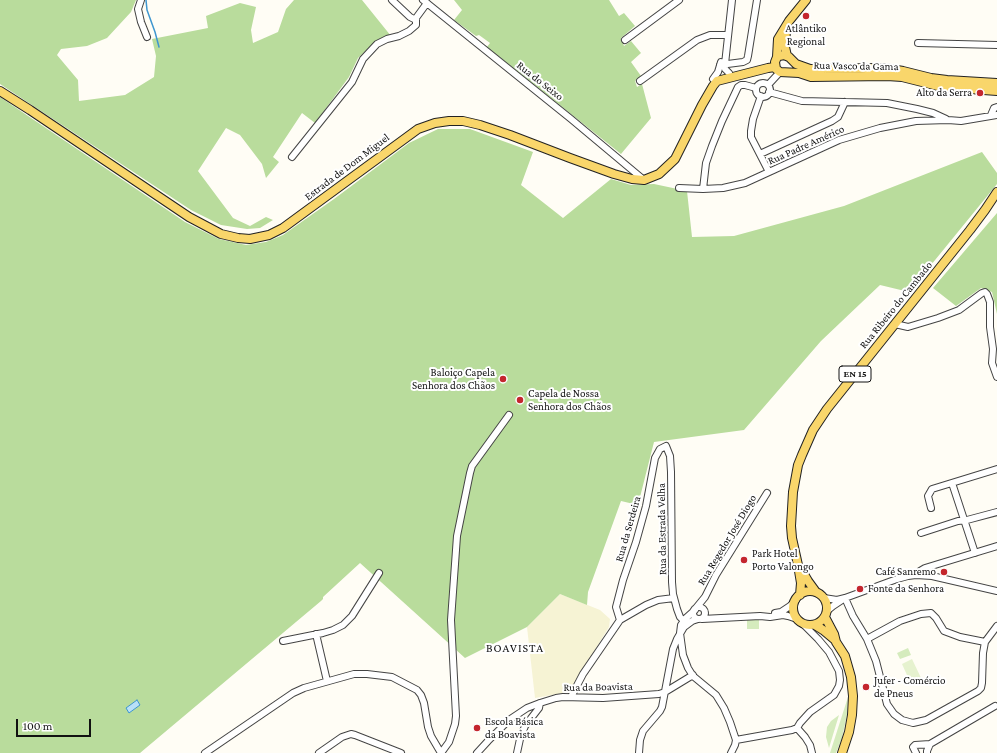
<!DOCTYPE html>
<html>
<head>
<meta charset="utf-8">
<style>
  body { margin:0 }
  #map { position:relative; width:997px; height:753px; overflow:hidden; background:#fffdf5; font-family:"Crimson Pro",serif }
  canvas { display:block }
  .scale { position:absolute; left:16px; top:719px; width:75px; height:18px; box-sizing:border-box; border:2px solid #111; border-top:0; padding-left:5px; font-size:12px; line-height:14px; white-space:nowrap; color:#111; -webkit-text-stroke:3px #fff; paint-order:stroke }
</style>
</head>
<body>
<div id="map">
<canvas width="997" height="753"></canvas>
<div class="scale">100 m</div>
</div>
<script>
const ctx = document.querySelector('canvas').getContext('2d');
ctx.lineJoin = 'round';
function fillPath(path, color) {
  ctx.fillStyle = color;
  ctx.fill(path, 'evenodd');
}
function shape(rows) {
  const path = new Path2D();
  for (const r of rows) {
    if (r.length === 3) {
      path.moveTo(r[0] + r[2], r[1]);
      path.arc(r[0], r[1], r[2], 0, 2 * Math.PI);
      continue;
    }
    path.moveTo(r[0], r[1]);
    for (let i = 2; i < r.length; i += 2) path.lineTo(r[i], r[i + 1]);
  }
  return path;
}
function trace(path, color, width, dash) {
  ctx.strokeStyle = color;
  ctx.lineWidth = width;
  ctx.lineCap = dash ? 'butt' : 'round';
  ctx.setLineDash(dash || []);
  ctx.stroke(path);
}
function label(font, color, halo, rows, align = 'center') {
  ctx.font = font + ' "Crimson Pro",serif';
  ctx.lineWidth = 4;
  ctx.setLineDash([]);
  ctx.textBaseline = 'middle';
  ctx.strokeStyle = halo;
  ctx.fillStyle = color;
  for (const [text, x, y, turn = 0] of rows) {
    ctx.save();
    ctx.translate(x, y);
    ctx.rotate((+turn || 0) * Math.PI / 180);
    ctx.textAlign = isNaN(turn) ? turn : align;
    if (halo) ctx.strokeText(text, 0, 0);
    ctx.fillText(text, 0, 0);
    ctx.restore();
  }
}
const farmland = shape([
  [560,594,600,610,610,619,609,627,569,692,535,698,527,627]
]);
const green = shape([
  [747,619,759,619,759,629,747,629],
  [908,648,911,655,900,659,897,653],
  [848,697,847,715,842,738,836,753,830,753],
  [839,715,829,748,826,737,827,727,831,721]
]);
const forest = shape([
  [0,0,136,0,131,12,107,38,87,46,61,49,57,55,78,80,79,101,125,95,154,77,156,56,152,39,208,28,206,16,240,3,256,7,251,30,253,43,278,32,286,9,294,0,362,0,391,36,376,41,358,58,349,77,315,123,302,113,273,157,279,162,266,178,262,164,240,135,226,128,198,171,233,218,250,226,266,217,273,220,260,228,247,229,221,225,191,210,0,84],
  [454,0,609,0,619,16,624,13,635,26,621,38,624,46,631,41,641,53,631,62,641,76,635,81,637,87,642,84,651,118,621,154,487,47,490,43,479,35,476,36,454,20,462,10],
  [0,97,185,222,219,239,246,245,266,242,283,235,334,199,409,143,438,129,470,129,533,152,521,185,563,218,611,179,631,185,654,184,687,191,692,237,734,236,844,206,982,152,997,173,997,184,909,292,880,285,821,341,744,430,654,442,638,505,621,501,588,592,587,605,560,594,527,627,465,658,360,563,323,597,323,599,321,601,140,753,0,753],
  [997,213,997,314,992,292,981,288,956,306,933,288]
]);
const pitch = shape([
  [912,659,922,680,911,684,902,664]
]);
const water = shape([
  [137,700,140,705,129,713,126,708,137,700]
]);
const stream = shape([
  [146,0,147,10,155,32,159,47]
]);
const minor = shape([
  [141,0,138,9,141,22,147,37],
  [392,0,410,17,414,19,416,18,427,3],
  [423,0,571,119,644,180],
  [625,40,679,0],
  [918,43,997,45],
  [720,65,743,62,747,60,748,56,757,0],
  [729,73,725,69,725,64,732,0],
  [713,79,718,72,721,62],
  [640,81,697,40,710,35,728,35],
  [763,90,7],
  [768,85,780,72],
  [769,92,802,101,887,103,917,109,933,113,946,119],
  [761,96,753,119,751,131,751,137,769,172],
  [991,115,994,108,997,107],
  [760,154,832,121,838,117,845,102],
  [292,157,352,82,363,59,377,44,387,39,399,36,409,31,416,25,416,18],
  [679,188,703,189,723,188,745,183,839,140,880,128,916,121,948,120,961,121,997,115],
  [703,189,706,163,712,146,722,121,738,87,741,85,745,85,756,88],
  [895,324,908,327,938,318,959,310,982,293,985,292,987,294,990,302,990,327,993,349,992,363,997,377],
  [952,483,975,553],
  [931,508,928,496,932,489,997,469],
  [921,533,958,521,967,520,997,512],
  [916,575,920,571,925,568,997,546],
  [824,598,837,600,845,598,897,579,908,576,916,575,932,576,997,591],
  [845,598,853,616,867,639,876,661,887,704,894,714,902,720,913,723,926,720,978,691,981,688,982,683,983,653,985,642,997,626],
  [699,613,6],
  [696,608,705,597,716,575,767,493],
  [695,610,686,618,681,625,680,633,683,655,688,668,693,676,716,695,724,708,730,722,736,740,735,745,731,753],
  [827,611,833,606,842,600],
  [775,613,781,612,790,606,796,600],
  [702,619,760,616,770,617,783,615,788,616,797,619],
  [620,620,616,607,623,580,636,542,646,506,655,458,660,449,666,446,670,456,671,472,672,582,673,594,677,609,680,617,683,620],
  [316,634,327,681],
  [867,639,900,621,921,614,931,613,936,618,944,631,960,637,985,642],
  [283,641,323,633,333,630,343,625,352,616,379,573],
  [571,697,583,674,620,620,646,605,658,600,674,598],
  [797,728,800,723,810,712,834,695,839,686,840,680,839,671,829,652,818,639,802,623],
  [736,740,792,730,797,728,805,737,810,745,812,753],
  [205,753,293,693,304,688,354,674,367,674,392,677,417,690,421,695,424,703,428,727,431,736,441,753,449,742,455,724,456,716,451,620,457,536,470,473,472,466,509,415],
  [319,753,342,737,351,734,355,735,401,753],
  [477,753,488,741,509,720,527,708,540,703,556,698,563,697,603,698,659,694,665,692,693,675],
  [517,753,520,739,525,726,539,708,540,703],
  [639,753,640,740,643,731,660,711,662,707,673,649,677,639,684,627,692,621,698,619],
  [916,753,913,747,915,745,930,744],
  [927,753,927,751,930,744,995,706]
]);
const major = shape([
  [786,29,785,47,787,56],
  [777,57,778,39,789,21,806,0],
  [997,83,947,80,931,78,903,71,891,69,877,68,810,69,796,64,789,57,784,55,779,56,777,57,775,62,776,69,780,72,799,73,811,77,887,76,902,77,942,87,997,91],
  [0,91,30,110,189,217,221,234,238,238,250,239,269,235,283,228,418,129,435,123,449,121,463,121,480,125,510,135,570,158,614,174,632,179,644,180,659,174,675,159,702,105,713,86,717,81,768,68,775,67],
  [801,569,808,581,816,592],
  [810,608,17],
  [800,595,801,583,798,565,792,538,791,526,793,492,798,465,802,455,813,430,827,409,970,230,985,210,997,192],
  [825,617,834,634,836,642,845,656,851,677,853,696,852,715,849,732,842,753],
  [815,625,823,630,835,640]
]);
const markers = [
  [806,16,4,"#c4262e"],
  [980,93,4,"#c4262e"],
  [503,379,4,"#c4262e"],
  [520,400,4,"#c4262e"],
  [744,560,4,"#c4262e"],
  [944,572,4,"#c4262e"],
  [860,589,4,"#c4262e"],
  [866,687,4,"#c4262e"],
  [477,728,4,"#c4262e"]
];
const shields = [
  [855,374,32]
];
const shieldNames = [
  ["EN 15",855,374]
];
const poiNames = [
  ["Atlântiko",806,29,"center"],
  ["Regional",806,42,"center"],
  ["Alto da Serra",972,93,"right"],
  ["Baloiço Capela",495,373,"right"],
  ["Senhora dos Chãos",495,386,"right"],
  ["Capela de Nossa",528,394],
  ["Senhora dos Chãos",528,407],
  ["Park Hotel",752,554],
  ["Porto Valongo",752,567],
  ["Café Sanremo",936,572,"right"],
  ["Fonte da Senhora",868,589],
  ["Jufer - Comércio",874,681],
  ["de Pneus",874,694],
  ["Escola Básica",485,722],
  ["da Boavista",485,735]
];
const streetNames = [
  ["Rua Vasco da Gama",856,66,1],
  ["Rua do Seixo",540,81,38],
  ["Rua Padre Américo",806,145,-24],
  ["Estrada de Dom Miguel",347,167,-37],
  ["Rua Ribeiro do Cambado",896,305,-51],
  ["Rua da Serdeira",628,529,-74],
  ["Rua da Estrada Velha",662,529,-91],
  ["Rua Regedor José Diogo",727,540,-59],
  ["Rua da Boavista",598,687,-1]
];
const neighbourhoodNames = [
  ["BOAVISTA",515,648]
];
fillPath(farmland, '#f6f3d4');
fillPath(green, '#d5ebbd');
fillPath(forest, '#b9dc9c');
fillPath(pitch, '#e6f2cf');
fillPath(water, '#b9e0f7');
trace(water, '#3f96cf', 1);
trace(stream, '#3f96cf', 1.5);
trace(minor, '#444', 8);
trace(major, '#222', 10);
trace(minor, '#fff', 6);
trace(major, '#f9d66b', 8);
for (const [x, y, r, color] of markers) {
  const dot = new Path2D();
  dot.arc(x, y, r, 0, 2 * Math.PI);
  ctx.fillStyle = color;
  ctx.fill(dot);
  trace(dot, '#fff', 1.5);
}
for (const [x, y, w] of shields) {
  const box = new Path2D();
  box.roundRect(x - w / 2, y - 8, w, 16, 3);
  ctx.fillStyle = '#fff';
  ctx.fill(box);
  trace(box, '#111', 1);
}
label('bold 10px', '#111', null, shieldNames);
label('11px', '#111', '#fff', poiNames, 'left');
label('11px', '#111', '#fff', streetNames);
ctx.letterSpacing = '1px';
label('12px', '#111', '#fff', neighbourhoodNames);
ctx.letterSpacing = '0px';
</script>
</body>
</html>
